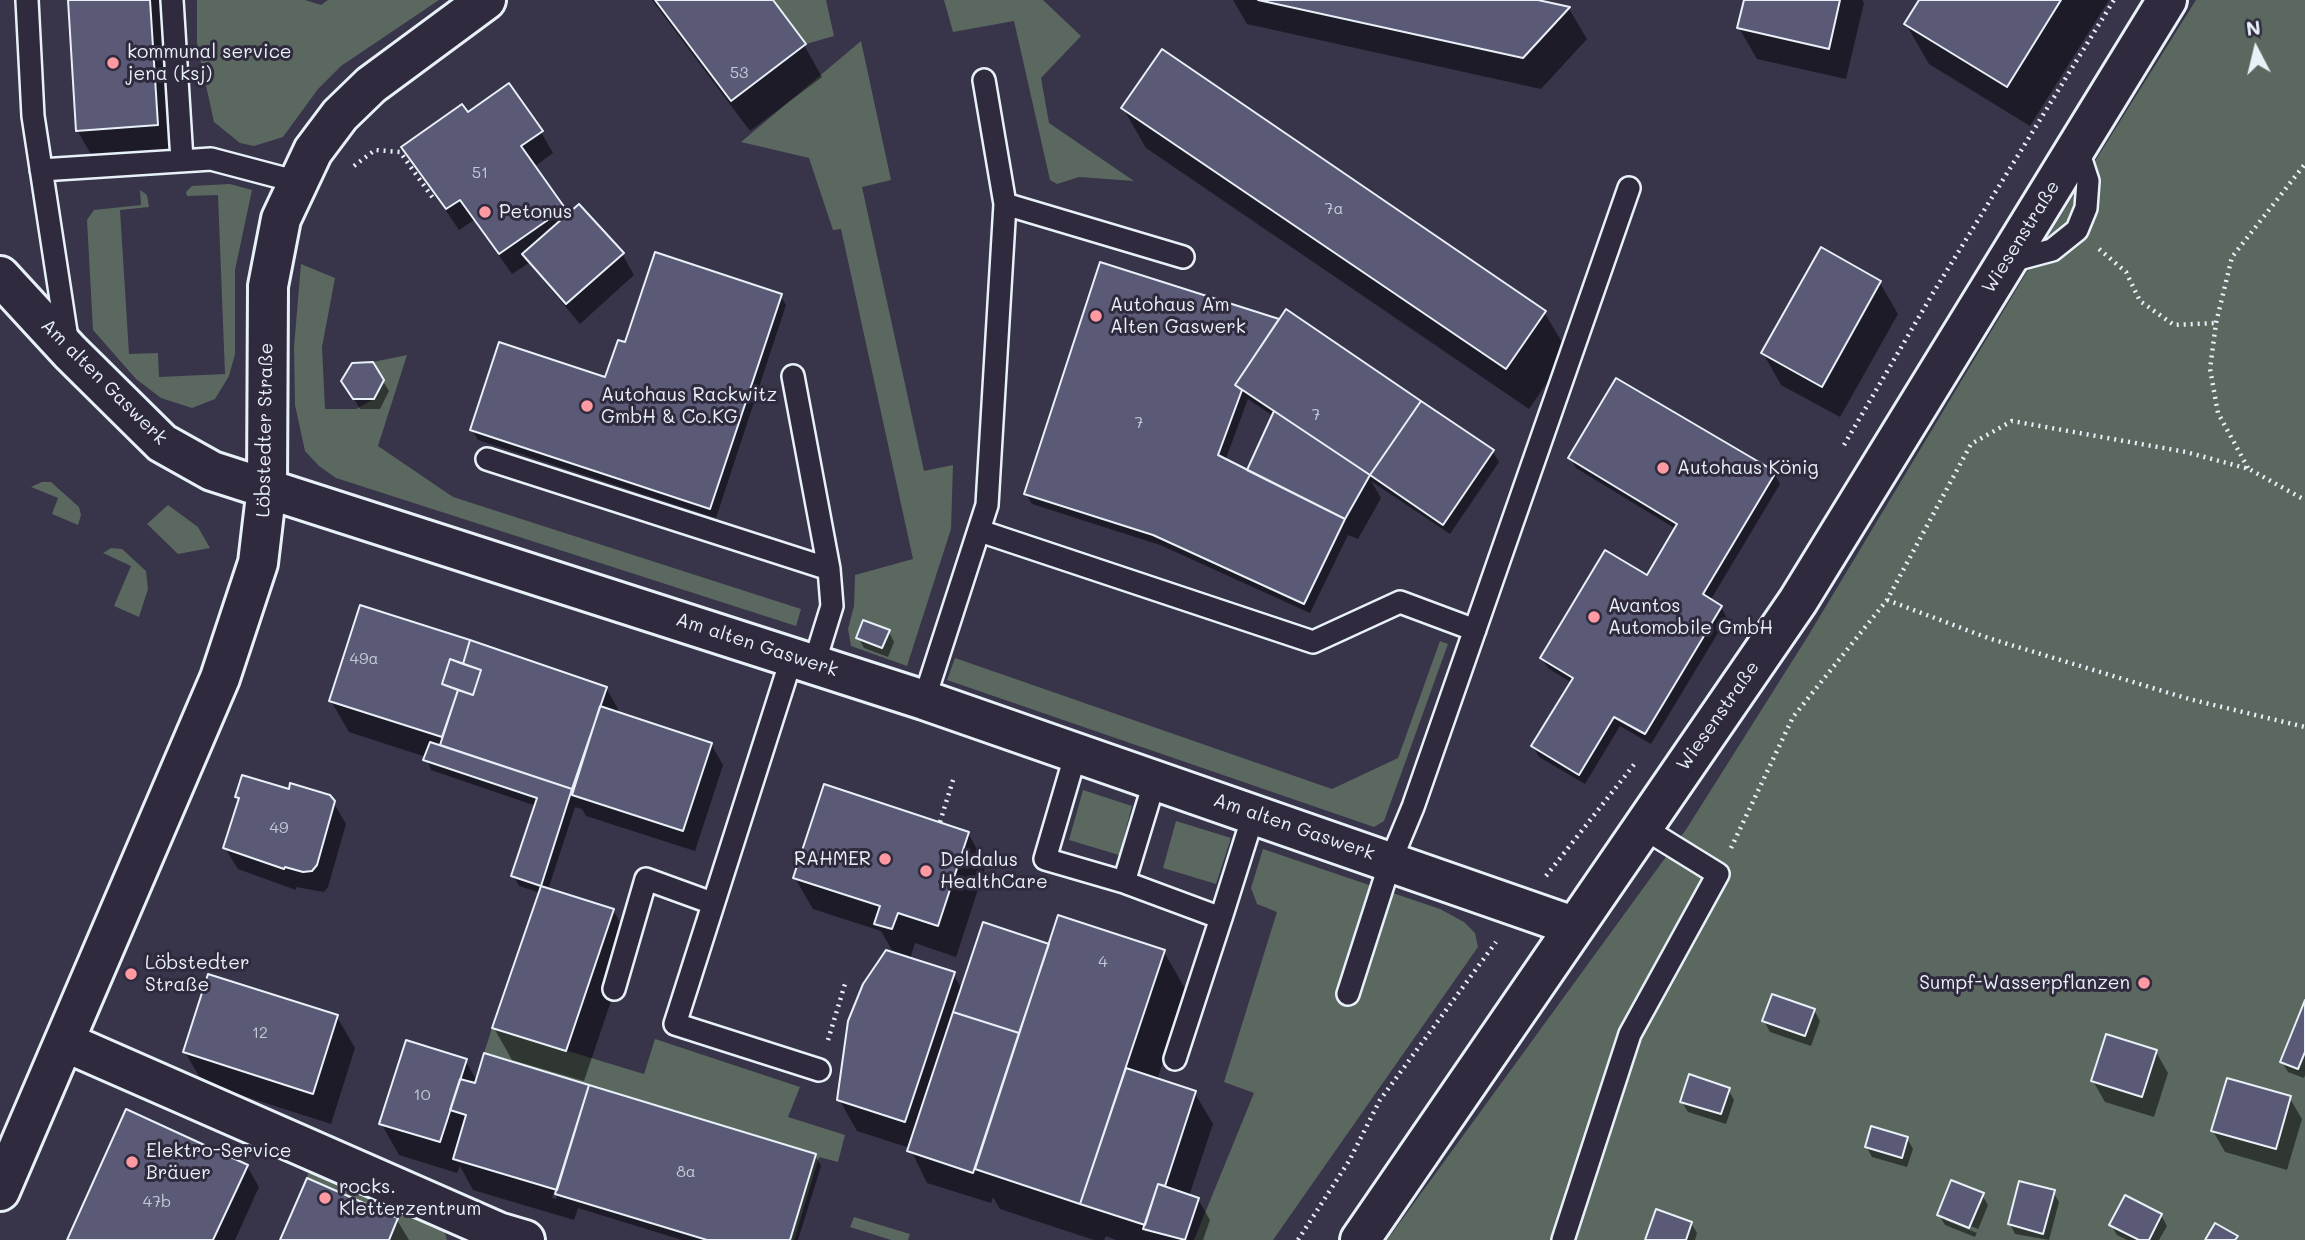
<!DOCTYPE html>
<html>
<head>
<meta charset="utf-8">
<style>
  body { margin:0 }
  #map { position:relative; width:2305px; height:1240px; overflow:hidden; background:#383449; font-family:Mali,sans-serif }
  canvas { display:block }
  .north { position:absolute; left:2221px; top:14px; width:70px; height:70px; -webkit-text-stroke:5px #2f2a3d; paint-order:stroke; rotate:353deg; font-size:19px; font-weight:700; line-height:28px; text-align:center; color:#e8f1f8 }
  .north::after { content:''; display:block; margin:auto; width:24px; height:32px; background:#e8f1f8; clip-path:polygon(50% 0,100% 100%,50% 72%,0 100%) }
</style>
</head>
<body>
<div id="map">
<canvas width="2305" height="1240"></canvas>
<div class="north">N</div>
</div>
<script>
const ctx = document.querySelector('canvas').getContext('2d');
ctx.lineJoin = 'round';
function fillPath(path, color) {
  ctx.fillStyle = color;
  ctx.fill(path, 'evenodd');
}
function shape(rows) {
  const path = new Path2D();
  for (const r of rows) {
    path.moveTo(r[0], r[1]);
    for (let i = 2; i < r.length; i += 2) path.lineTo(r[i], r[i + 1]);
  }
  return path;
}
function trace(path, color, width, dash) {
  ctx.strokeStyle = color;
  ctx.lineWidth = width;
  ctx.lineCap = dash ? 'butt' : 'round';
  ctx.setLineDash(dash || []);
  ctx.stroke(path);
}
function label(font, color, halo, rows, align = 'center') {
  ctx.font = font + ' Mali,sans-serif';
  ctx.lineWidth = 6;
  ctx.setLineDash([]);
  ctx.textBaseline = 'middle';
  ctx.strokeStyle = halo;
  ctx.fillStyle = color;
  for (const [text, x, y, turn = 0] of rows) {
    ctx.save();
    ctx.translate(x, y);
    ctx.rotate((+turn || 0) * Math.PI / 180);
    ctx.textAlign = isNaN(turn) ? turn : align;
    if (halo) ctx.strokeText(text, 0, 0);
    ctx.fillText(text, 0, 0);
    ctx.restore();
  }
}
const green = shape([
  [197,0,305,0,321,5,328,0,439,0,341,66,318,89,283,137,254,146,240,143,214,122,197,44],
  [773,0,826,0,834,36,806,44],
  [944,0,1043,0,1081,36,1041,78,1049,123,1134,181,1079,177,1057,184,1050,180,1014,21,953,32],
  [2196,0,2305,0,2305,1240,1387,1240,1687,828,1808,636,2055,225],
  [861,41,891,180,862,187,924,471,953,465,951,529,907,666,851,646,848,629,854,606,855,575,913,559,841,229,833,230,809,158,741,142],
  [230,184,252,190,235,270,235,354,229,376,215,399,192,408,161,398,136,379,93,330,87,220,94,210,141,205,140,190,147,195,149,207,120,210,129,354,158,353,159,377,225,374,218,195,187,196,186,192,192,186],
  [301,264,335,278,322,347,325,409,356,409,374,399,384,380,373,362,407,355,378,446,453,497,801,609,796,626,336,478,319,466,305,451,295,405,294,347],
  [42,482,51,482,79,507,81,515,78,525,52,514,58,498,31,487],
  [168,505,198,527,210,548,178,554,147,524],
  [111,548,122,549,146,571,148,589,139,617,114,606,131,566,103,553],
  [1440,641,1448,644,1384,821,1374,827,947,680,955,658,1332,789,1398,758],
  [1083,790,1132,806,1119,855,1069,840],
  [1176,821,1231,838,1216,884,1163,868],
  [1263,849,1440,909,1464,922,1475,933,1478,947,1273,1240,1194,1240,1254,1093,1224,1082,1277,912,1257,904,1251,888],
  [492,1028,644,1074,655,1039,800,1087,788,1117,845,1135,838,1162,819,1157,794,1240,790,1240,816,1154,484,1053],
  [311,1163,443,1227,447,1240,389,1240,398,1218,307,1178],
  [854,1217,910,1234,908,1240,891,1240,850,1227]
]);
const shadow = shape([
  [69,0,159,0,171,21,180,165,100,170,77,130],
  [652,0,770,0,804,45,822,77,750,131],
  [1233,0,1530,0,1569,9,1587,39,1541,89,1247,24],
  [1746,0,1862,0,1864,3,1846,79,1757,59,1739,28],
  [1921,0,2109,0,2030,126,1929,64,1906,24],
  [1123,108,1544,312,1568,352,1529,409,1146,148],
  [467,115,541,132,553,153,534,167,567,216,622,254,634,275,580,324,529,263,512,274,474,220,459,230,403,147],
  [1102,264,1280,321,1493,452,1499,462,1450,534,1371,481,1381,498,1358,539,1348,535,1310,613,1160,545,1032,504,1026,494],
  [1248,399,1273,416,1251,474,1225,461],
  [1880,283,1898,314,1840,417,1781,385,1763,353],
  [780,295,786,305,716,518,478,440,472,430,606,379,627,344],
  [372,364,389,391,380,409,360,409,344,381],
  [1570,458,1774,473,1780,484,1710,601,1721,607,1727,618,1651,744,1620,726,1585,784,1539,757,1533,746,1572,683,1548,668,1542,658,1647,577,1676,529,1576,468],
  [361,608,606,688,618,709,617,713,711,744,723,765,695,851,586,816,582,809,575,807,548,890,613,910,631,942,584,1081,512,1060,494,1028,541,893,519,886,513,875,536,806,431,770,426,757,349,732,331,701],
  [889,632,894,642,888,657,864,648,858,637],
  [290,791,333,802,346,824,328,887,324,892,296,887,296,890,238,869,225,848,240,802,237,797],
  [968,833,986,865,956,957,915,943,910,959,953,974,962,989,1050,946,1164,952,1187,992,1157,1080,1194,1092,1213,1124,1189,1196,1198,1199,1210,1220,1203,1240,1116,1240,1106,1236,1104,1240,1094,1240,1000,1209,993,1197,991,1203,927,1183,910,1148,857,1131,839,1099,894,954,881,931,813,909,795,878],
  [2305,1004,2305,1075,2304,1078,2288,1072,2282,1062],
  [1814,1010,1820,1021,1811,1046,1770,1032,1764,1021],
  [337,1017,355,1048,331,1124,203,1083,185,1052],
  [2156,1052,2168,1073,2154,1117,2105,1102,2093,1081],
  [465,1060,477,1081,815,1155,821,1166,798,1240,682,1240,578,1208,574,1220,473,1190,460,1166,457,1173,399,1155,381,1123],
  [580,1108,584,1108,556,1199,552,1198],
  [1728,1089,1734,1100,1726,1124,1688,1112,1682,1102],
  [2289,1097,2302,1119,2287,1170,2225,1152,2213,1131],
  [1907,1138,1913,1149,1907,1167,1872,1157,1866,1146],
  [247,1166,259,1187,235,1240,68,1240],
  [2053,1192,2059,1202,2049,1240,2015,1234,2010,1224],
  [1982,1195,1988,1205,1975,1237,1945,1225,1939,1215],
  [1945,1216,1978,1229,1977,1233,1945,1220],
  [2161,1215,2167,1226,2159,1240,2127,1240,2117,1235,2111,1225],
  [397,1220,409,1240,282,1240],
  [1691,1223,1697,1233,1695,1240,1647,1240]
]);
const building = shape([
  [68,0,150,0,158,125,76,131,68,0],
  [655,0,773,0,806,44,731,101,655,0],
  [1258,0,1538,0,1570,7,1523,58,1258,0],
  [1744,0,1840,0,1829,49,1737,28,1744,0],
  [1919,0,2061,0,2007,87,1904,24,1919,0],
  [1162,49,1546,311,1506,369,1121,108,1162,49],
  [509,83,543,131,521,146,565,208,499,254,460,200,446,209,401,147,462,104,468,112,509,83],
  [579,204,624,253,566,304,522,254,579,204],
  [1821,247,1881,281,1822,387,1761,353,1821,247],
  [655,252,782,294,710,509,470,430,499,342,605,377,618,340,625,342,655,252],
  [1100,262,1279,319,1235,385,1242,390,1218,455,1345,519,1304,604,1153,535,1024,494,1100,262],
  [1286,309,1421,401,1370,475,1235,385,1286,309],
  [373,362,384,380,374,399,353,399,341,381,352,363,373,362],
  [1616,378,1776,472,1703,594,1722,606,1645,734,1614,717,1579,775,1531,746,1573,678,1540,658,1605,550,1647,575,1677,524,1568,458,1616,378],
  [1421,401,1494,450,1443,525,1370,475,1421,401],
  [1274,411,1370,475,1345,519,1247,470,1274,411],
  [360,605,470,640,463,664,450,659,442,684,458,690,442,737,329,701,360,605],
  [863,620,890,630,882,648,856,638,863,620],
  [470,640,607,687,572,789,440,745,458,690,473,695,481,670,463,664,470,640],
  [450,659,481,670,473,695,442,684,450,659],
  [600,706,712,743,683,831,572,795,600,706],
  [430,742,572,789,541,886,511,876,537,798,423,760,430,742],
  [242,775,289,789,290,783,330,795,335,801,317,865,312,871,303,872,285,867,284,869,223,848,239,798,235,797,242,775],
  [824,784,969,832,938,926,898,913,892,929,874,924,880,906,793,878,824,784],
  [541,886,614,909,566,1051,492,1028,541,886],
  [1058,915,1165,950,1080,1204,975,1169,1058,915],
  [983,922,1049,944,1019,1033,953,1012,983,922],
  [886,950,955,972,905,1122,837,1100,848,1021,863,984,886,950],
  [208,974,338,1015,313,1094,183,1052,208,974],
  [1772,994,1815,1009,1805,1036,1762,1021,1772,994],
  [2305,1000,2305,1052,2298,1069,2280,1062,2305,1000],
  [953,1012,1019,1033,973,1173,907,1151,953,1012],
  [2106,1034,2157,1050,2142,1097,2091,1081,2106,1034],
  [406,1040,467,1059,440,1142,379,1124,406,1040],
  [484,1053,589,1085,557,1190,453,1159,466,1115,450,1110,460,1079,475,1083,484,1053],
  [1126,1068,1196,1091,1165,1186,1158,1184,1145,1225,1080,1204,1126,1068],
  [1689,1074,1730,1088,1721,1114,1680,1102,1689,1074],
  [2227,1078,2291,1096,2276,1149,2211,1131,2227,1078],
  [589,1085,816,1154,790,1240,707,1240,555,1194,589,1085],
  [126,1109,248,1165,213,1240,67,1240,126,1109],
  [1871,1126,1908,1137,1902,1158,1865,1147,1871,1126],
  [307,1178,398,1218,389,1240,280,1240,307,1178],
  [1951,1180,1984,1193,1969,1228,1937,1215,1951,1180],
  [2019,1181,2055,1190,2043,1234,2008,1224,2019,1181],
  [1158,1184,1199,1198,1185,1240,1143,1229,1158,1184],
  [2125,1195,2162,1214,2149,1240,2139,1240,2109,1225,2125,1195],
  [1656,1209,1692,1222,1686,1240,1645,1240,1656,1209],
  [2215,1223,2238,1236,2235,1240,2205,1240,2215,1223]
]);
const path = shape([
  [354,166,375,150,400,152,435,201],
  [2099,249,2126,272,2140,301,2174,325,2216,323],
  [1844,445,1933,293,2114,0],
  [2248,468,2218,413,2210,369,2216,323,2232,257,2305,164],
  [1887,600,1988,638,2189,699,2305,727],
  [940,822,954,777],
  [1731,848,1793,717,1887,600,1971,444,2012,421,2186,452,2249,469,2305,500],
  [1546,876,1636,762],
  [828,1040,845,984],
  [1298,1240,1349,1161,1380,1100,1496,942]
]);
const lane = shape([
  [27,0,33,116,68,345],
  [172,0,182,160],
  [984,80,1005,204],
  [41,170,211,159,298,182],
  [2007,262,2052,250,2077,230,2086,208,2088,181,2077,147],
  [793,376,829,569,832,606,814,664],
  [487,459,829,569],
  [980,531,1313,642,1400,602,1475,630],
  [792,657,675,1024,819,1070],
  [924,700,987,505,1005,204,1183,257],
  [1076,753,1045,859,1124,882,1221,918,1254,813],
  [1124,882,1155,780],
  [614,989,646,879,712,903],
  [1348,994,1391,860,1413,807,1629,188],
  [1175,1059,1221,918],
  [1563,1240,1630,1034,1718,874,1642,827]
]);
const street = shape([
  [0,276,70,352,162,443,212,471,924,700,1573,926],
  [65,1042,498,1232,525,1240],
  [0,1191,220,678,258,563,267,487,268,286,281,219,313,151,340,115,371,85,486,0]
]);
const secondary = shape([
  [1360,1240,1798,601,2167,0]
]);
const markers = [
  [113,63,7,"#ff9aa2"],
  [485,212,7,"#ff9aa2"],
  [1096,316,7,"#ff9aa2"],
  [587,406,7,"#ff9aa2"],
  [1663,468,7,"#ff9aa2"],
  [1594,617,7,"#ff9aa2"],
  [885,859,7,"#ff9aa2"],
  [926,871,7,"#ff9aa2"],
  [131,974,7,"#ff9aa2"],
  [2144,983,7,"#ff9aa2"],
  [132,1162,7,"#ff9aa2"],
  [325,1198,7,"#ff9aa2"]
];
const numberNames = [
  ["53",739,73],
  ["51",480,173],
  ["7a",1334,209],
  ["7",1316,415],
  ["7",1139,423],
  ["49a",364,659],
  ["49",279,828],
  ["4",1103,962],
  ["12",260,1033],
  ["10",422,1095],
  ["8a",686,1172],
  ["47b",157,1202]
];
const poiNames = [
  ["kommunal service",127,52],
  ["jena (ksj)",127,74],
  ["Petonus",499,212],
  ["Autohaus Am",1110,305],
  ["Alten Gaswerk",1110,327],
  ["Autohaus Rackwitz",601,395],
  ["GmbH & Co.KG",601,417],
  ["Autohaus König",1677,468],
  ["Avantos",1608,606],
  ["Automobile GmbH",1608,628],
  ["RAHMER",871,859,"right"],
  ["Deldalus",940,860],
  ["HealthCare",940,882],
  ["Löbstedter",145,963],
  ["Straße",145,985],
  ["Sumpf-Wasserpflanzen",2130,983,"right"],
  ["Elektro-Service",146,1151],
  ["Bräuer",146,1173],
  ["rocks.",339,1187],
  ["Kletterzentrum",339,1209]
];
const streetNames = [
  ["Wiesenstraße",2021,237,-58],
  ["Am alten Gaswerk",104,382,45],
  ["Löbstedter Straße",265,430,-89],
  ["Am alten Gaswerk",757,645,18],
  ["Wiesenstraße",1718,716,-55],
  ["Am alten Gaswerk",1294,827,19]
];
fillPath(green, '#5a685f');
fillPath(shadow, '#0007');
fillPath(building, '#5a5a77');
trace(building, '#e8f1f8', 2);
trace(lane, '#e8f1f8', 26);
trace(street, '#e8f1f8', 44);
trace(secondary, '#e8f1f8', 44);
trace(path, '#e8f1f8', 4.5, [2, 5]);
trace(lane, '#2f2a3d', 21);
trace(street, '#2f2a3d', 38);
trace(secondary, '#2f2a3d', 38);
for (const [x, y, r, color] of markers) {
  const dot = new Path2D();
  dot.arc(x, y, r, 0, 2 * Math.PI);
  ctx.fillStyle = color;
  ctx.fill(dot);
  trace(dot, '#2f2a3d', 2.5);
}
label('16px', '#c4cbd8', null, numberNames);
label('19px', '#e8f1f8', '#2f2a3d', poiNames, 'left');
label('19px', '#e8f1f8', '#2f2a3d', streetNames);
</script>
</body>
</html>
